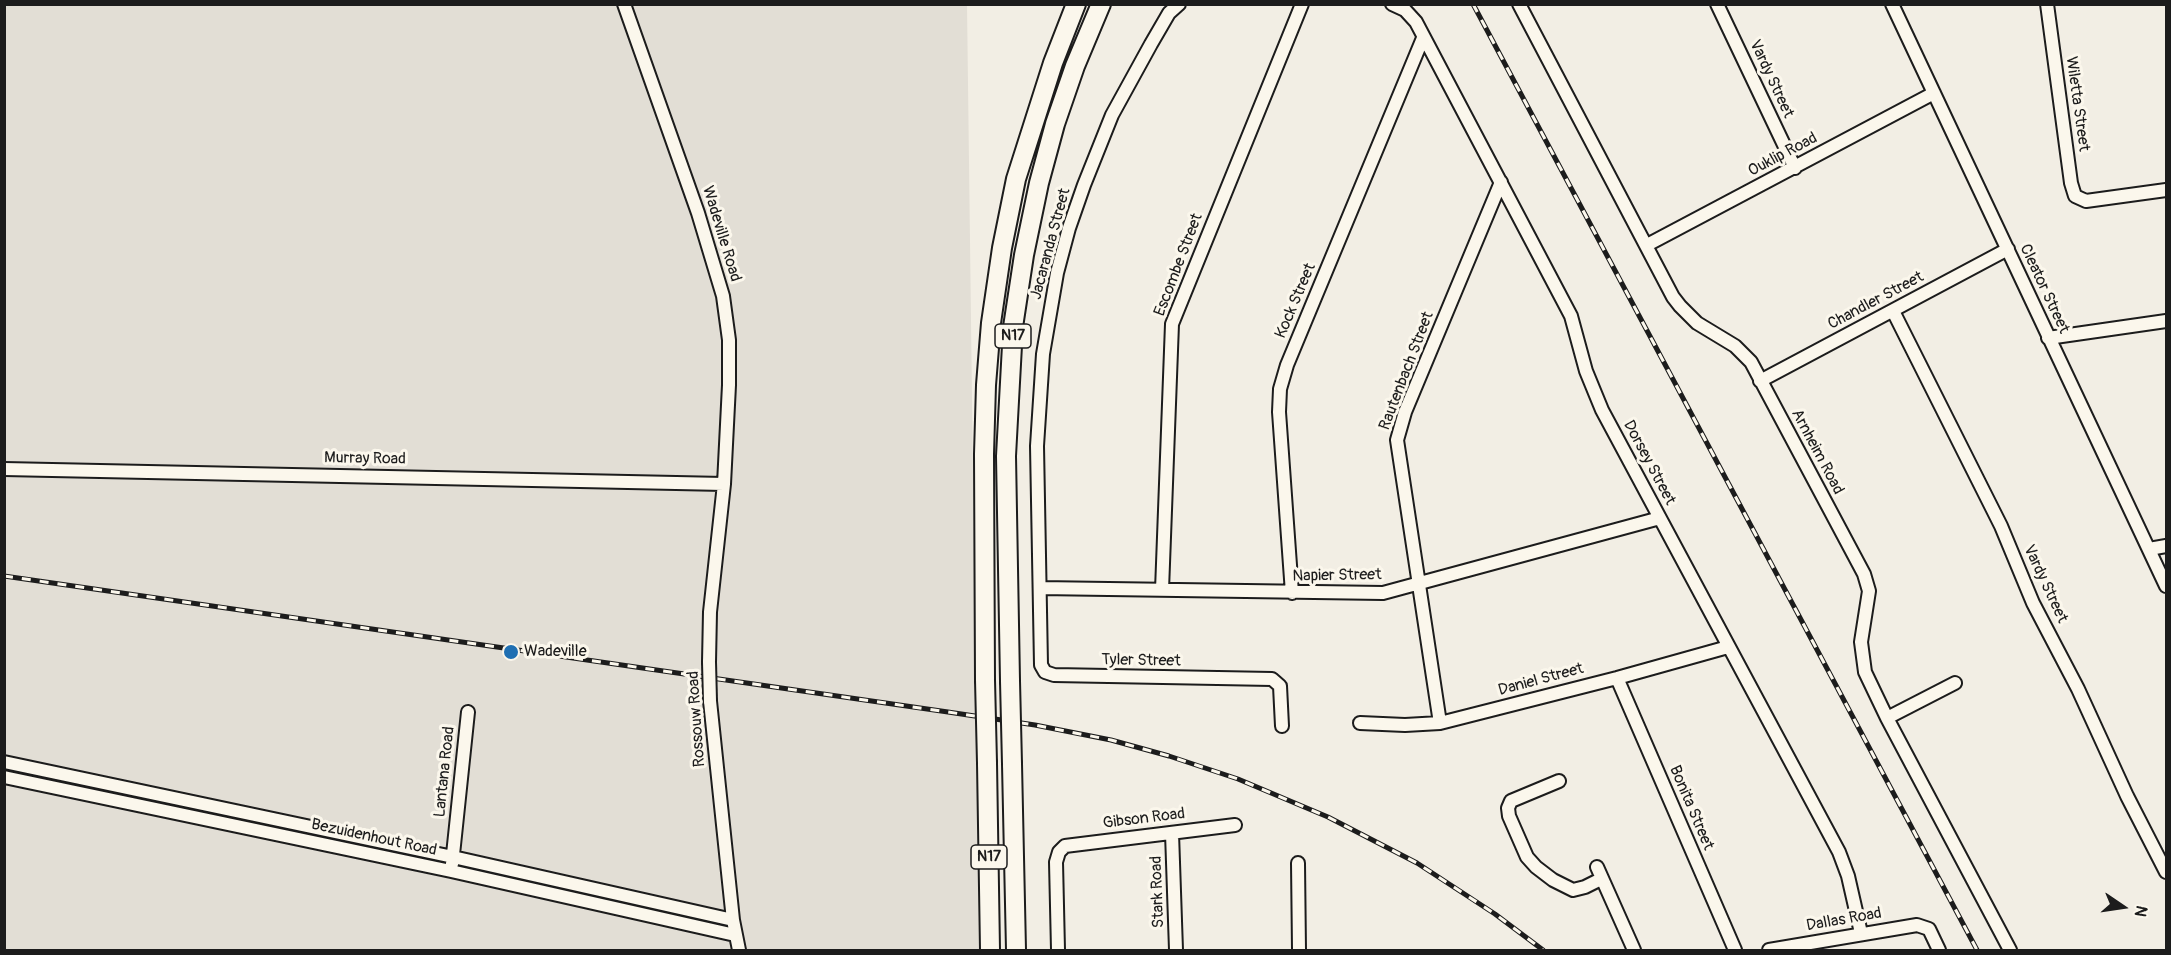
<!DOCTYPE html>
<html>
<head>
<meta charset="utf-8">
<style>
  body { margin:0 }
  #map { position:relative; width:2171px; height:955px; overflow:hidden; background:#f2eee4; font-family:Pangolin,sans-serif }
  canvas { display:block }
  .frame { position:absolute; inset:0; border:6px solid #1c1c1c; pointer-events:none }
  .north { position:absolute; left:2093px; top:877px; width:60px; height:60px; -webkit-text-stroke:4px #fbf7ec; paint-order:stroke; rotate:103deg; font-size:16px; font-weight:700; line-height:24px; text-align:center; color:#1c1c1c }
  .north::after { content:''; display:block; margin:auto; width:21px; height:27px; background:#1c1c1c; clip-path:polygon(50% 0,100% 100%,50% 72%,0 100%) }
</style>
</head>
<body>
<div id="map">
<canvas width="2171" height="955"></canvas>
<div class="frame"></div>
<div class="north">N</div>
</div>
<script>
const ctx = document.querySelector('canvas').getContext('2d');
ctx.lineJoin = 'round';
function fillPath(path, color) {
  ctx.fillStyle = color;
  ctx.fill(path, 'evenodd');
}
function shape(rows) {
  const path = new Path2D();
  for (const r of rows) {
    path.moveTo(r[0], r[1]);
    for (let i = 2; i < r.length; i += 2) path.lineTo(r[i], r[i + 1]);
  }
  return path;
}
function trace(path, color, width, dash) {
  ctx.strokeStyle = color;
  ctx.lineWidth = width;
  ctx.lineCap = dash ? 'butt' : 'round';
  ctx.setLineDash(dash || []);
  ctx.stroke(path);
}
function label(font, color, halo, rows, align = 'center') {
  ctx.font = font + ' Pangolin,sans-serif';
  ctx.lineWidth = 6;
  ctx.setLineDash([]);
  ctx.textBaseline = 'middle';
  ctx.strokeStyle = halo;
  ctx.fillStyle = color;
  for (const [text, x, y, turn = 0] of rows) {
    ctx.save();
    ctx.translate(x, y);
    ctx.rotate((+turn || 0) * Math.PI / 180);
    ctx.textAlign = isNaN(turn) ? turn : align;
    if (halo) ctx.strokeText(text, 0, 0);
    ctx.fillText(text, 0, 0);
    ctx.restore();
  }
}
const built = shape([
  [5,5,967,5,979,950,5,950]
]);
const minor = shape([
  [624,4,698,213,723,296,729,340,729,385,724,484,710,612,709,662],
  [1179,4,1169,13,1151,44,1112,115,1084,185,1069,228,1057,273,1043,354,1037,446,1041,665,1045,672,1054,675,1272,679,1280,686,1282,726],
  [1392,4,1405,10,1416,22,1571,316,1586,371,1602,410,1839,852,1848,876,1861,933],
  [1519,4,1673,297,1680,306,1697,323,1735,346,1751,362,1864,574,1869,591,1861,642,1865,672,1887,718,2010,950],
  [1717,4,1795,168],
  [1892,4,2166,586],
  [2047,4,2071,183,2075,196,2086,201,2166,190],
  [1647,245,1934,93],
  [1893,311,2001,526,2033,603,2078,689,2127,796,2166,872],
  [2048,338,2166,321],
  [1760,381,2008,249],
  [4,469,724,484],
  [2149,549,2166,546],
  [1040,588,1383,593,1660,518],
  [1162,590,1172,324,1302,4],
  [1292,593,1279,412,1280,389,1287,365,1423,38],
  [1617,678,1735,950],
  [710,701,733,920,739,950],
  [1887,718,1955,683],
  [1360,723,1405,725,1440,723,1617,678,1728,647],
  [1440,723,1397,440,1405,412,1501,182],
  [4,762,453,857,733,920],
  [4,777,451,871,735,935],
  [1559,781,1511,801,1508,808,1509,816,1527,857,1536,867,1553,880,1573,890,1585,887,1601,879],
  [1172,833,1176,950],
  [1298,863,1299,950],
  [452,864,468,712],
  [1597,867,1634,950],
  [1058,950,1056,862,1059,852,1065,846,1235,825],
  [1769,950,1917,925,1929,929,1939,950]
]);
const highway = shape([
  [985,680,984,454,986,385,991,323,1002,248,1016,179,1053,63,1076,4],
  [1010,681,1006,456,1013,327,1024,255,1039,183,1055,124,1075,66,1101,4],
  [987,763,990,950],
  [1012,764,1016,950]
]);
const rail = shape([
  [1473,4,1977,950],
  [4,576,948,712,1035,725,1111,740,1169,756,1238,779,1328,817,1417,863,1495,914,1543,950]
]);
const minorBridge = shape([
  [709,662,710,701]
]);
const highwayBridge = shape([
  [985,680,987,763],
  [1010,681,1012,764]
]);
const markers = [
  [511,652,8,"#1f6fb2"]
];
const shields = [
  [1013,336,36],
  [989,857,36]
];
const shieldNames = [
  ["N17",1013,336],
  ["N17",989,857]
];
const streetNames = [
  ["Vardy Street",1771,79,65],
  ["Wiletta Street",2077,104,82],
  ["Ouklip Road",1783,155,-28],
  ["Wadeville Road",721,234,73],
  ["Jacaranda Street",1051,244,-75],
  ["Escombe Street",1179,265,-69],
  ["Cleator Street",2044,289,65],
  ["Kock Street",1296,301,-67],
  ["Chandler Street",1876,301,-28],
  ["Rautenbach Street",1407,371,-69],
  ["Arnheim Road",1817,452,62],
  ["Murray Road",365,459,1],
  ["Dorsey Street",1649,463,62],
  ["Napier Street",1337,576,-1],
  ["Vardy Street",2045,584,65],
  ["Tyler Street",1141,661,1],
  ["Daniel Street",1541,680,-15],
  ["Rossouw Road",697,719,-94],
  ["Lantana Road",445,772,-84],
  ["Bonita Street",1691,808,67],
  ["Gibson Road",1144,819,-7],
  ["Bezuidenhout Road",374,838,12],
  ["Stark Road",1158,892,-92],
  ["Dallas Road",1844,920,-10]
];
const poiNames = [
  ["Wadeville",524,652]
];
fillPath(built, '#e2ded5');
trace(minor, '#1c1c1c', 16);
trace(highway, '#1c1c1c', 22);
trace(minor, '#fbf7ec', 12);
trace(highway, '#fbf7ec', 18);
trace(rail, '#1c1c1c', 5);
trace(rail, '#fbf7ec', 3, [9]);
trace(minorBridge, '#1c1c1c', 16, []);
trace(highwayBridge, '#1c1c1c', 22, []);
trace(minorBridge, '#fbf7ec', 12);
trace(highwayBridge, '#fbf7ec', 18);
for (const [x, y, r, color] of markers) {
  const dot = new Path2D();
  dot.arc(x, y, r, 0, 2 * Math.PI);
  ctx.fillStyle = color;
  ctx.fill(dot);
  trace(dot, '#fbf7ec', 2);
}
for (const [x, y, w] of shields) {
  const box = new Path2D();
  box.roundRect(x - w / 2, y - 12, w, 24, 4.5);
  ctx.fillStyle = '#fbf7ec';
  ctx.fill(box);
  trace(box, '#1c1c1c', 1.5);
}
label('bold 15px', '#1c1c1c', null, shieldNames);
label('16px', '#1c1c1c', '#fbf7ec', streetNames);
label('16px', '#1c1c1c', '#fbf7ec', poiNames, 'left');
</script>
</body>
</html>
